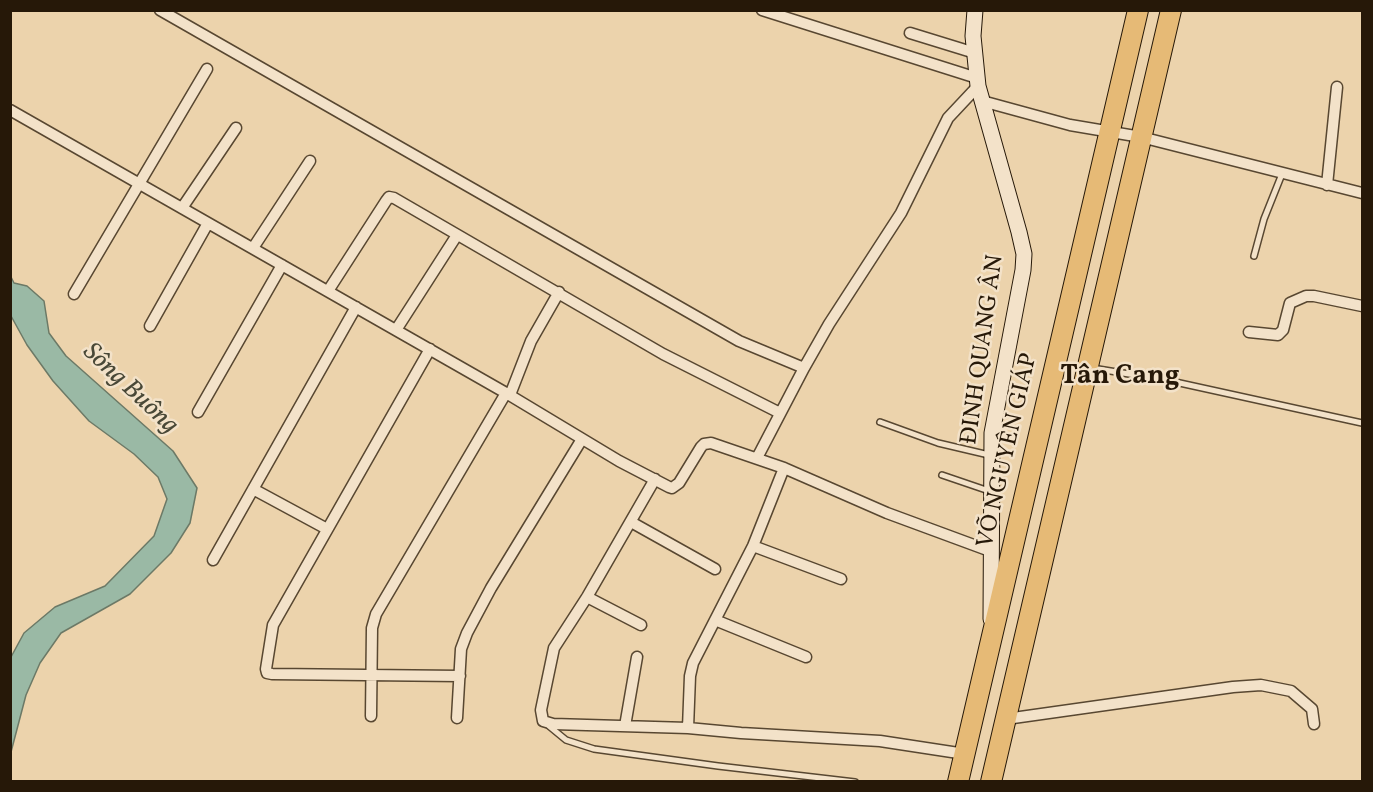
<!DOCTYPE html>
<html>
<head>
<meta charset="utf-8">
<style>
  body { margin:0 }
  #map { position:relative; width:1373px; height:792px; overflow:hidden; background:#ecd3ac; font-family:Vollkorn,serif }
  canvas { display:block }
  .frame { position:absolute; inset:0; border:12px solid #261808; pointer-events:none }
</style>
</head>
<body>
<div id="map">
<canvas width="1373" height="792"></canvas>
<div class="frame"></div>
</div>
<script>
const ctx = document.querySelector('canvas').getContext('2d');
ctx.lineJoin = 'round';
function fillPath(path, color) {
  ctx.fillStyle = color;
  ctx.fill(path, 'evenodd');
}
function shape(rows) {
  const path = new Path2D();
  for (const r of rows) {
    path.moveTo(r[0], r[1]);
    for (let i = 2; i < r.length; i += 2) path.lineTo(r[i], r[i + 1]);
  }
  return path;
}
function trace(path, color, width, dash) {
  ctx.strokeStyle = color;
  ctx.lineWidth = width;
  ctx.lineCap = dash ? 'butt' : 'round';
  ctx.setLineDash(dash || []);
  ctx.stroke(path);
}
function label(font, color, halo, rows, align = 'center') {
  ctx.font = font + ' Vollkorn,serif';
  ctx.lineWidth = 5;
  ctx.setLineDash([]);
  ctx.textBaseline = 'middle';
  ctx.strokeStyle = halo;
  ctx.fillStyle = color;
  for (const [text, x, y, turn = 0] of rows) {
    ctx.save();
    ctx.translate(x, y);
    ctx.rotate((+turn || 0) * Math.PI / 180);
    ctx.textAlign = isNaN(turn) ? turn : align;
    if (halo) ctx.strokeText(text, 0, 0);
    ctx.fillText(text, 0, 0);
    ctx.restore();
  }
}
const water = shape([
  [11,277,14,283,27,286,44,301,49,333,66,356,173,451,197,488,190,523,171,553,130,594,61,633,40,663,26,695,11,752,11,657,24,633,55,607,105,586,154,536,167,499,158,477,134,454,89,421,53,381,27,345,11,316,11,277]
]);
const lane = shape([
  [1254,256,1264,219,1282,174],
  [1092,368,1166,380,1362,423],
  [880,422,938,443,989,455],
  [942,475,989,491],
  [549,726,566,740,594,749,718,766,855,782]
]);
const street = shape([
  [160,10,739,341,804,368],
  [762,10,977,78],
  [910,33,975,53],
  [982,101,1070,125,1141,137,1362,193],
  [10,110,506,393,619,461,669,487,672,488,679,483,701,447,704,444,711,443,784,468,887,513,990,551],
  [1327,185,1337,87],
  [182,208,236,128],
  [253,248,310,161],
  [328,291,386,201,389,197,394,198,663,354,780,413],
  [74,294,207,69],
  [150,326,208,223],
  [396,330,457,235],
  [1249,332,1278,335,1283,330,1290,303,1306,296,1314,296,1362,306],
  [430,349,273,625,266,669,267,673,272,674,460,676],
  [510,395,531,341,559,292],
  [198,412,282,265],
  [757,458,804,368,829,324,901,213,948,118,978,86],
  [655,479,587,597,554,648,541,710,543,721,553,724,688,728,741,733,880,741,965,754],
  [253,489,327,529],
  [631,522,715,569],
  [753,546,841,579],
  [213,560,356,307],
  [587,597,641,625],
  [715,620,806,657],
  [371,716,372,628,376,614,506,393],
  [457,718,461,649,467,633,491,588,582,439],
  [1006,719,1233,687,1261,685,1291,691,1312,709,1314,724],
  [625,726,637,657],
  [688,728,690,676,693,663,753,546,784,468]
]);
const secondary = shape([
  [975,10,973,36,978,86,1019,232,1024,254,1023,270,992,433,991,619]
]);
const highway = shape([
  [958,782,1138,10],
  [991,782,1171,10]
]);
const streetNames = [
  ["ĐINH QUANG ÂN",984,350,-82],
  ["VÕ NGUYÊN GIÁP",1009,451,-77]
];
const waterNames = [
  ["Sông Buông",129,390,43]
];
const quarterNames = [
  ["Tân Cang",1120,378]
];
fillPath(water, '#9ab9a5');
trace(water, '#6c7966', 1.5);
trace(lane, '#584731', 8);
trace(street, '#584731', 13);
trace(secondary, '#261808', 17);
trace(highway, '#261808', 22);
trace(lane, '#f3e2c9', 5);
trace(street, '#f3e2c9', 10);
trace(secondary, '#f3e2c9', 15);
trace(highway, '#e6ba76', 20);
label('24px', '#261808', '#f3e2c9', streetNames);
label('italic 26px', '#494837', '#f3e2c9', waterNames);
label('bold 27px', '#261808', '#f3e2c9', quarterNames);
</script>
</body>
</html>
